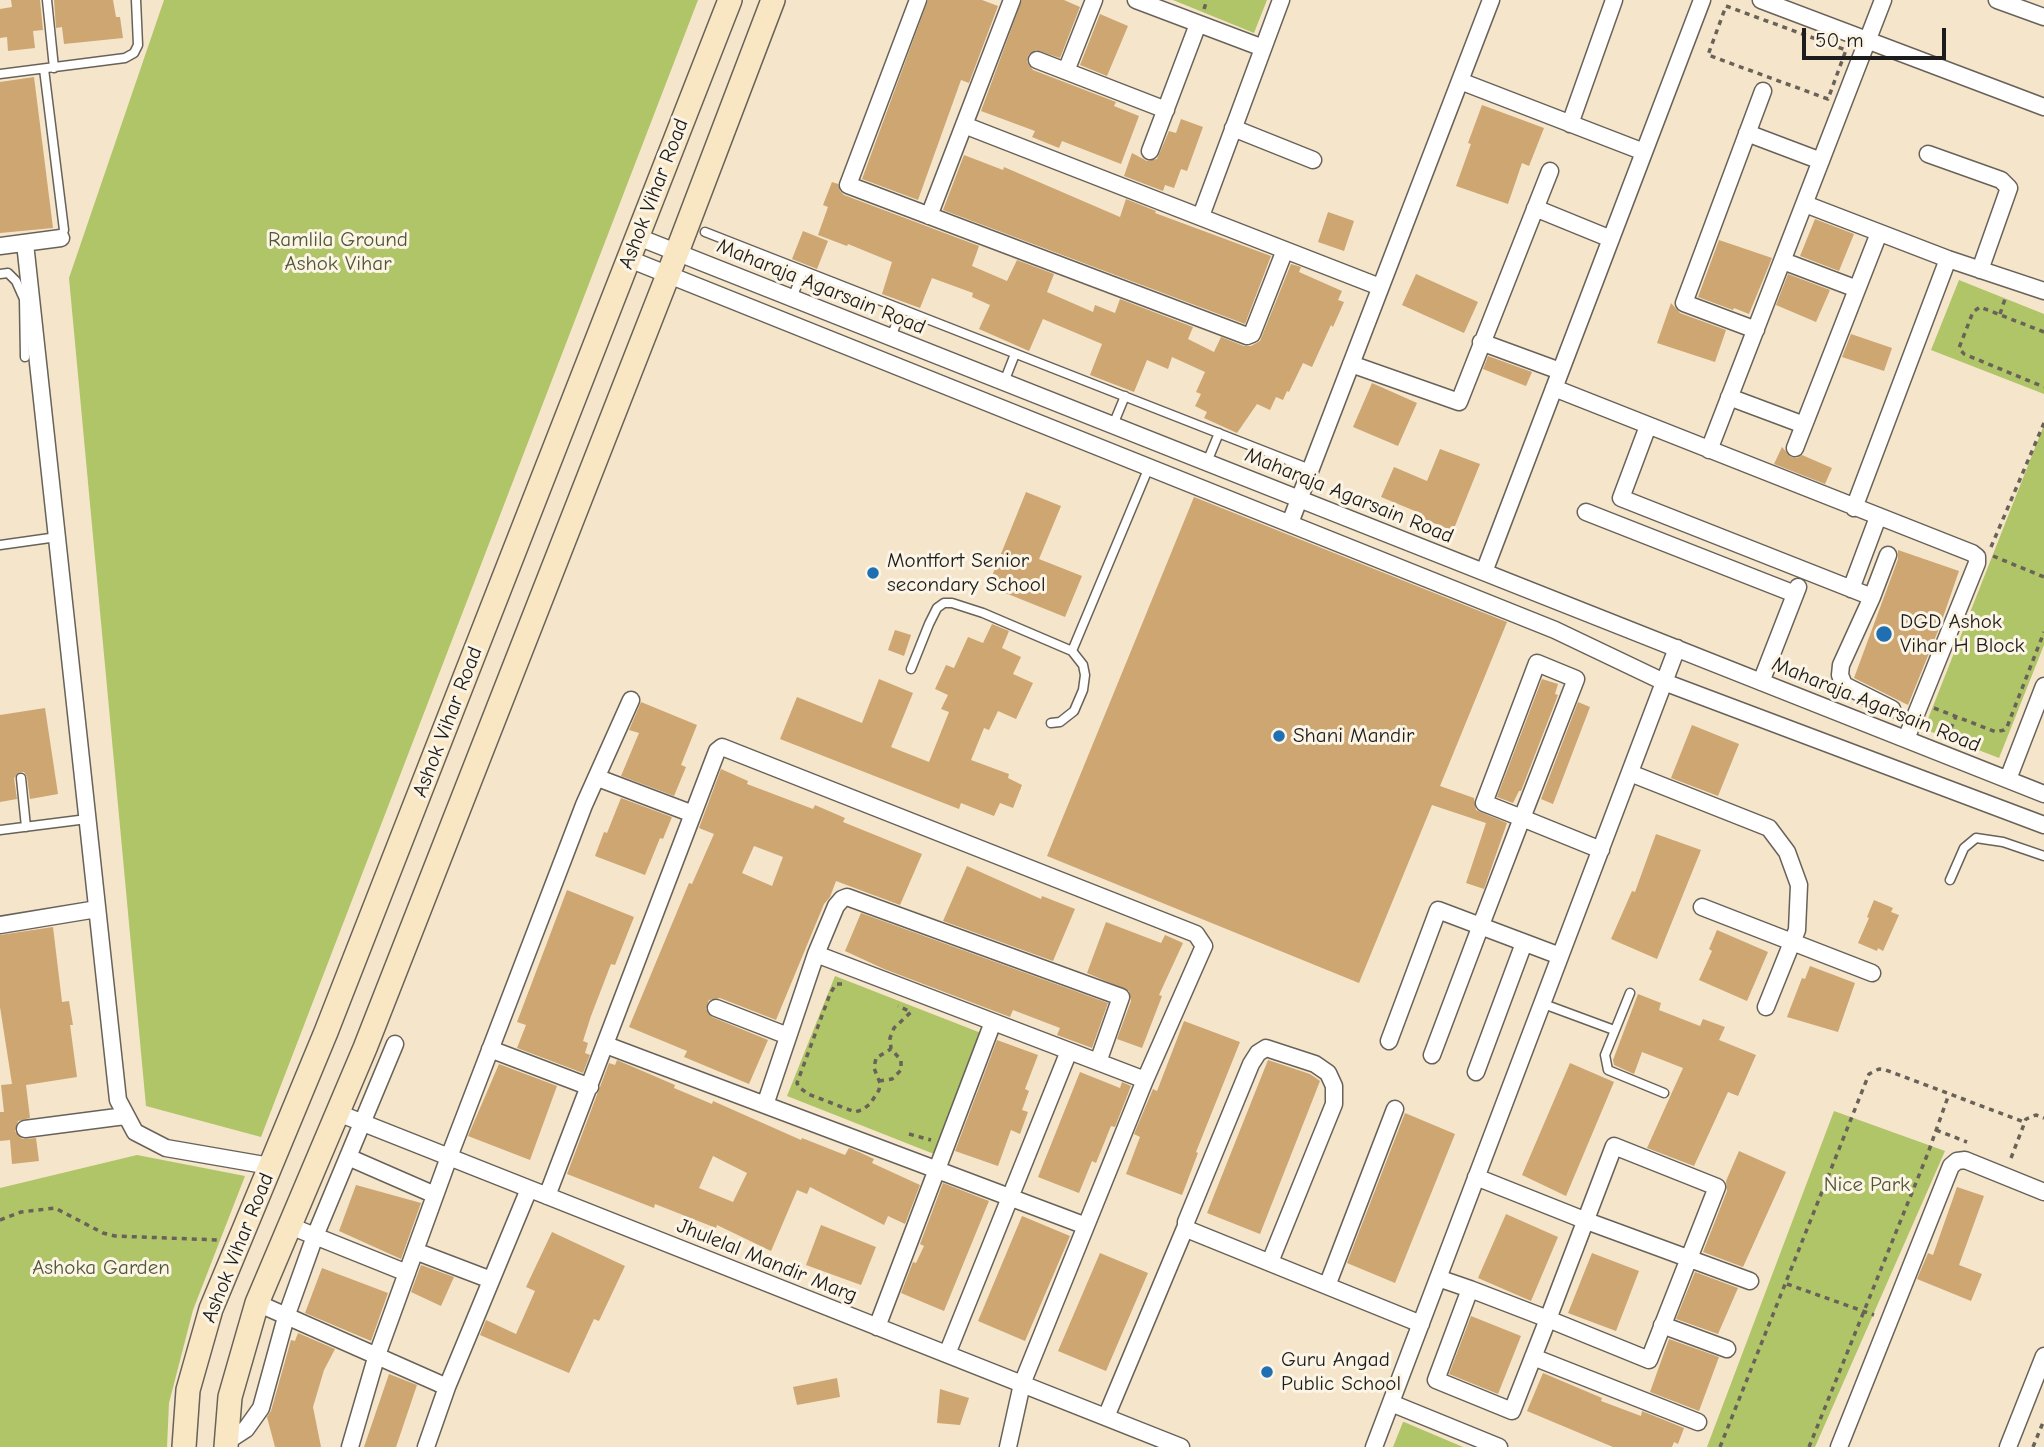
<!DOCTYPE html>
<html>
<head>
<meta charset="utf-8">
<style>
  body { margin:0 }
  #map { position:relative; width:2044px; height:1447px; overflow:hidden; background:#f5e5cb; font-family:"Comic Neue",sans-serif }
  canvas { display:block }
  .scale { position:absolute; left:1802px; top:28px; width:144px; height:32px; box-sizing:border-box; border:4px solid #1c1c1c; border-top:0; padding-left:9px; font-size:21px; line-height:24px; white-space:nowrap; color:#1c1c1c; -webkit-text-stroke:5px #fcf5e5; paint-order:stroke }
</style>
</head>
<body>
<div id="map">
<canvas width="2044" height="1447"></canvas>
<div class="scale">50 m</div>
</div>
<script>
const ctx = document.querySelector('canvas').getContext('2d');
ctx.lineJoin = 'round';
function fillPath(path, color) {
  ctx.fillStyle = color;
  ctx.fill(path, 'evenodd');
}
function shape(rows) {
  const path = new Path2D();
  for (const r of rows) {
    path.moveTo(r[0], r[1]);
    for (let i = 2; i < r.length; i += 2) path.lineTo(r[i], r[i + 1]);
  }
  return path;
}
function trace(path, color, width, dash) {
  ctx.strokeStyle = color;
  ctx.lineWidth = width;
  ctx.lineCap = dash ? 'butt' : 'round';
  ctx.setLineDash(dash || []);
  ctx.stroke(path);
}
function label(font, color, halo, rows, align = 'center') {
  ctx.font = font + ' "Comic Neue",sans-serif';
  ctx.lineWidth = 6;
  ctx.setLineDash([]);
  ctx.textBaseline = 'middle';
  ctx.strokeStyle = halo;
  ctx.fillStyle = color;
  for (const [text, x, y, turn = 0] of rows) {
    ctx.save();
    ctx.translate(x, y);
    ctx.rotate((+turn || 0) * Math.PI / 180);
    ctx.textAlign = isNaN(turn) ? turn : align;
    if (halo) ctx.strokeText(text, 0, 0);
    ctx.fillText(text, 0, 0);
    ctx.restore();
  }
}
const green = shape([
  [164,0,698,0,261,1137,146,1106,69,278],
  [1173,0,1267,0,1254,33],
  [1959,280,2044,314,2044,394,1931,350],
  [2044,425,2044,645,1999,758,1924,729],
  [835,976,981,1033,934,1154,787,1096],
  [1834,1111,1945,1151,1815,1447,1707,1447],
  [137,1155,245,1176,193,1310,169,1403,167,1447,0,1447,0,1188],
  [1403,1422,1404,1422,1463,1447,1393,1447]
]);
const building = shape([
  [11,0,40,0,43,30,33,31,35,48,8,51,7,37,0,38,0,9,12,7],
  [54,0,113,0,116,17,120,17,123,38,64,44,62,27,56,28],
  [928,0,982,0,998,6,969,83,961,80,918,200,862,179],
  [1022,0,1064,0,1080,7,1060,58,1036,50,1028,56,1027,62,1033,70,1116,102,1114,106,1139,116,1121,164,1062,141,1059,148,1032,137,1035,131,981,111],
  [1100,14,1128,26,1107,76,1080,65],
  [34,77,53,228,0,233,0,82],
  [1482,105,1544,128,1529,166,1522,163,1508,204,1456,186,1471,144,1468,143],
  [1181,119,1203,127,1187,171,1181,169,1174,188,1165,185,1163,191,1124,176,1132,153,1147,161,1157,159,1169,131,1176,133],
  [964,155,1003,170,1004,167,1120,217,1126,199,1156,211,1155,213,1271,256,1245,324,943,210],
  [832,182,838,184,840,191,844,195,979,246,972,266,1007,281,1017,260,1054,274,1047,292,1093,312,1095,305,1115,313,1120,299,1193,327,1188,339,1214,352,1221,337,1244,346,1251,346,1260,341,1291,264,1301,267,1299,272,1342,291,1338,300,1344,302,1333,327,1331,325,1312,367,1303,363,1289,392,1287,391,1283,400,1276,397,1270,410,1257,404,1237,433,1204,418,1207,412,1195,406,1201,394,1196,392,1205,372,1172,357,1168,369,1147,360,1134,392,1090,375,1102,344,1043,319,1029,351,979,329,990,305,972,297,973,293,932,278,920,308,882,294,892,262,848,244,847,246,818,235,828,207,823,205],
  [1328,212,1354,221,1344,251,1318,242],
  [1815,219,1854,234,1839,271,1800,256],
  [803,231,828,241,817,269,792,259],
  [1719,240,1772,258,1749,314,1734,308,1733,310,1698,297],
  [1416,274,1478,302,1464,333,1402,305],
  [1788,274,1830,290,1816,322,1776,305],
  [1671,303,1680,313,1726,330,1715,362,1657,343],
  [1851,334,1892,348,1884,371,1842,357],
  [1488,356,1532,372,1526,386,1483,369],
  [1372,383,1417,403,1398,446,1353,427],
  [1782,447,1791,457,1797,458,1802,455,1832,468,1825,484,1774,464],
  [1440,449,1480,464,1453,531,1414,515,1415,511,1381,497,1394,467,1427,481],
  [1026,492,1061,506,1039,559,1082,576,1065,617,988,586],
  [1194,497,1507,622,1440,786,1474,798,1476,810,1507,823,1484,889,1466,883,1486,823,1432,805,1359,983,1047,856],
  [1898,550,1959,571,1940,626,1908,705,1854,678,1898,559],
  [992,624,1009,631,1002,648,1021,657,1013,674,1033,683,1016,719,998,711,989,730,984,728,971,760,1009,774,1008,778,1022,785,1013,808,1000,803,994,816,961,803,959,809,780,739,797,697,862,723,879,679,913,693,891,747,929,762,949,712,941,709,948,695,935,689,946,665,954,668,968,637,983,643],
  [895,630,911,635,904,656,888,650],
  [1542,679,1558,684,1555,694,1558,695,1521,791,1519,791,1513,803,1497,797],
  [641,702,697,725,681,765,686,767,674,796,621,776,639,733,629,730],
  [1578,702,1590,707,1553,804,1541,799],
  [45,708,58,794,30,799,27,777,24,772,20,772,14,778,17,799,0,802,0,715],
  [1692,725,1739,744,1718,796,1671,778],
  [721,769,748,781,747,784,813,809,815,805,845,818,843,822,922,854,900,905,836,881,830,897,824,904,776,1020,720,998,709,1000,706,1009,712,1017,768,1040,749,1084,684,1057,687,1051,629,1027,689,883,692,884,714,834,699,828],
  [754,846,783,857,772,886,742,873],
  [621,798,672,817,663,839,660,838,645,875,595,856,604,832,607,833],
  [1656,834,1701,850,1657,959,1611,939,1632,891,1635,892],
  [967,866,1041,899,1042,896,1075,909,1053,961,943,921],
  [567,890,634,917,615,965,611,964,591,1016,583,1041,588,1043,585,1053,590,1055,583,1073,517,1048,526,1025,517,1022],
  [1874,900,1893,908,1891,912,1899,915,1883,951,1878,948,1877,951,1858,943,1869,918,1867,917],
  [861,913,1108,1003,1092,1048,1057,1035,1060,1028,1013,1010,1010,1017,884,969,845,951],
  [1106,922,1161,943,1165,935,1183,943,1159,995,1162,996,1142,1048,1117,1039,1131,1001,1129,991,1087,973],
  [53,927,62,1002,69,1001,73,1025,70,1025,77,1077,26,1085,30,1118,18,1121,15,1131,22,1139,36,1138,39,1161,12,1164,10,1140,0,1141,0,1112,4,1112,1,1085,12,1084,0,1007,0,935],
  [1717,930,1768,952,1747,1001,1699,980,1712,951,1709,949],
  [1810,966,1855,983,1838,1032,1787,1017,1802,978,1805,979],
  [1638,994,1661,1003,1659,1010,1700,1026,1703,1019,1725,1027,1719,1040,1756,1055,1738,1096,1728,1092,1694,1166,1647,1148,1683,1068,1642,1052,1634,1074,1614,1065,1613,1060],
  [1184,1021,1240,1042,1196,1152,1198,1153,1182,1195,1126,1174,1140,1137,1134,1134,1153,1089,1157,1091],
  [997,1040,1038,1055,1025,1089,1029,1091,1022,1110,1028,1112,1020,1134,1011,1130,998,1166,955,1151],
  [617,1060,675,1085,674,1088,712,1104,713,1101,801,1140,802,1138,845,1155,849,1148,859,1152,874,1159,872,1163,920,1185,905,1224,888,1216,884,1225,810,1187,807,1194,797,1190,771,1251,717,1225,716,1228,655,1204,654,1208,567,1174,609,1063,615,1065],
  [713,1156,747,1173,733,1202,699,1188],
  [1268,1060,1310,1074,1320,1081,1260,1234,1207,1213],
  [1570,1063,1614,1082,1566,1196,1522,1175],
  [499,1064,557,1086,530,1160,468,1136],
  [1080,1072,1120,1088,1122,1082,1131,1086,1115,1127,1111,1126,1096,1163,1092,1161,1079,1193,1038,1177],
  [1405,1113,1455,1134,1395,1283,1347,1263],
  [1739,1151,1786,1172,1743,1267,1703,1252,1727,1191,1726,1181],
  [943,1183,989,1201,944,1311,901,1293,913,1262,916,1263,924,1246,920,1244],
  [356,1185,421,1203,401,1259,339,1231],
  [1957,1187,1984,1196,1959,1265,1982,1274,1971,1301,1917,1279,1928,1253,1933,1255],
  [1506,1214,1558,1237,1531,1301,1478,1278],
  [1022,1216,1070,1236,1025,1341,978,1321],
  [821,1225,876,1247,861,1285,806,1265],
  [552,1232,625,1266,599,1321,594,1319,569,1373,480,1335,486,1320,516,1334,535,1291,526,1287],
  [1100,1253,1148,1273,1106,1371,1058,1351],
  [1592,1253,1639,1271,1616,1331,1568,1313],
  [421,1265,454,1277,441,1306,411,1292],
  [322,1268,388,1293,371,1341,305,1313],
  [1695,1272,1738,1288,1718,1334,1676,1319],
  [1471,1316,1521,1336,1498,1394,1449,1374],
  [298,1333,335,1349,324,1370,313,1407,321,1447,275,1447,267,1417,271,1411,291,1340,295,1341],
  [1669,1339,1719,1357,1699,1411,1650,1392],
  [1543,1373,1602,1398,1601,1401,1641,1416,1642,1411,1684,1428,1678,1444,1674,1442,1672,1447,1613,1447,1527,1411],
  [389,1374,417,1385,396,1447,364,1447],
  [837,1378,840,1397,797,1405,793,1387],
  [940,1389,969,1398,960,1425,937,1423]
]);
const path = shape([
  [1726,6,1846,50,1828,99,1708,55,1726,6],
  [1204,9,1207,0],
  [2000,314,2006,296],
  [2044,332,1980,307,1973,312,1959,348,1964,354,2044,387],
  [1991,547,2044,423],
  [1993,556,2044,577],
  [1934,708,1996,732,2004,730,2007,727,2044,632],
  [1947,738,1956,716],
  [842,984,836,984,830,994,797,1083,799,1087,808,1094,855,1112,862,1110,870,1104,879,1090,880,1083,874,1068,876,1058,891,1049],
  [879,1081,892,1079,901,1070,901,1060,891,1049,890,1038,894,1028,911,1012,898,1006],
  [1936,1130,1967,1142],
  [909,1134,931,1140],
  [2011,1158,2026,1119,2036,1115,2044,1118],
  [0,1220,21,1212,55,1208,103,1233,115,1236,219,1240],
  [1787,1284,1874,1315],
  [1720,1447,1869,1074,1879,1069,1886,1070,2024,1122],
  [1809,1447,1928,1153,1949,1094],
  [2033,1447,2044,1420]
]);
const lane = shape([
  [47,0,54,68],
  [44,69,64,230,61,238],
  [0,74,125,58,134,53,138,45,136,0],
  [705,232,1310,469],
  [0,274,8,273,16,281,24,299,25,357],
  [792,298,803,271],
  [891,337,902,309],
  [1004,382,1015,354],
  [1113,425,1125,396],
  [1207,462,1219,433],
  [0,545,57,537],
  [1072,651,1149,467],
  [911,669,929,624,937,608,944,603,952,603,983,613,1072,651,1083,665,1085,675,1083,690,1074,711,1060,722,1051,723],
  [21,778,26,827],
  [0,830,87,819],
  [1950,880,1964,848,1976,838,2003,842,2044,856],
  [1630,993,1605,1055,1608,1070,1664,1093],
  [1541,1003,1614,1030]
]);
const street = shape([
  [918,0,848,185,1247,336,1252,334,1285,250],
  [1136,0,1263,48],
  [1761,0,2044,107],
  [1997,0,2044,17],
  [1037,60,1166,110],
  [1066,71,1094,0],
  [1460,81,1644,152],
  [1570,124,1614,0],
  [964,125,1380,287],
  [1233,128,1313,160],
  [1747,133,1821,161],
  [1150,151,1198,24],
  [1928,154,2001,180,2009,188,1980,270],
  [1805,204,1948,259,2044,291],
  [1535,208,1611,239],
  [929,216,1012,0],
  [1201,216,1281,0],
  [638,237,2044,794],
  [25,243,118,1100,135,1132,166,1148,270,1166],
  [0,246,61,238],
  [629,259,1555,630,1664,682,2044,825],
  [1783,261,1857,289],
  [1756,330,1684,303,1763,91],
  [1481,342,1560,371],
  [1351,364,1459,402,1550,171],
  [1554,388,1972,553,1977,557,1977,563,1906,739],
  [1729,397,1804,425],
  [1648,426,1621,498,1872,597],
  [1795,448,1879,233],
  [1709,450,1883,0],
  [1854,508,1948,259],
  [1586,512,1795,594],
  [1290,523,1491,0],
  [1888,555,1872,597,1841,665,1840,675,1844,685,1892,709],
  [1484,572,1702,0],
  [1851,589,1878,517],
  [1761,682,1798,587],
  [1630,773,1769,828,1787,852,1799,885,1797,930,1766,1007],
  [598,778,693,814],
  [2008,779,2044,686],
  [1702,907,1872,973],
  [0,925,97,909],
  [816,954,1145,1080],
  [716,1008,788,1036],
  [1389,1041,1438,910,1560,956],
  [606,1045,1086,1226],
  [490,1049,590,1087],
  [1432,1055,1481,925,1522,818,1576,679,1537,663,1484,803,1522,818,1601,850],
  [1476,1072,1524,943],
  [765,1105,816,954,836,906,842,899,847,897,1121,997,1098,1062],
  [338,1113,1181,1447],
  [25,1129,125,1116],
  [348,1157,435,1195],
  [1476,1177,1584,1220,1750,1281],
  [547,1196,717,751,722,747,1196,934,1204,946,1145,1080,1022,1384,1008,1447],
  [290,1226,407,1273],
  [415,1251,491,1280],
  [1270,1262,1334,1104,1334,1086,1328,1073,1315,1064,1266,1048,1258,1053,1251,1064,1186,1222,1186,1226,1189,1230,1421,1324],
  [1438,1278,1470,1289,1548,1319,1649,1360,1717,1187,1614,1146,1548,1319,1512,1411,1436,1380,1470,1289],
  [1327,1286,1395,1109],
  [257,1303,447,1387,529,1189],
  [1662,1325,1727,1349],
  [877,1327,993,1022],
  [947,1354,1069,1051],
  [1533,1357,1698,1422],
  [1391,1403,1499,1447],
  [1106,1417,1186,1226],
  [226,1442,246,1429,261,1408,286,1317,315,1236,395,1044],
  [350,1447,376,1358,449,1157,584,805,631,700],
  [426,1447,447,1387],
  [1374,1447,1677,648],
  [1839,1447,1951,1166,1957,1161,1965,1160,2044,1192],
  [2008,1447,2044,1356]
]);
const secondary = shape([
  [184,1447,188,1390,211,1309,326,1032,730,0],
  [226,1447,230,1397,257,1303,365,1048,677,252,773,0]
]);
const markers = [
  [873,573,7,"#1f6fb2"],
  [1884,634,9,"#1f6fb2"],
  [1279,736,7,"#1f6fb2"],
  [1267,1372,7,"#1f6fb2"]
];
const streetNames = [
  ["Ashok Vihar Road",654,194,-69],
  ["Maharaja Agarsain Road",821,287,22],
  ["Maharaja Agarsain Road",1349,496,22],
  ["Maharaja Agarsain Road",1876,705,22],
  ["Ashok Vihar Road",448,722,-69],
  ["Ashok Vihar Road",238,1248,-68],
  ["Jhulelal Mandir Marg",767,1261,22]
];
const parkNames = [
  ["Ramlila Ground",338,240],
  ["Ashok Vihar",338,264],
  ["Nice Park",1867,1185],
  ["Ashoka Garden",101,1268]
];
const poiNames = [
  ["Montfort Senior",887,561],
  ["secondary School",887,585],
  ["DGD Ashok",1900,622],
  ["Vihar H Block",1900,646],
  ["Shani Mandir",1293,736],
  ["Guru Angad",1281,1360],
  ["Public School",1281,1384]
];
fillPath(green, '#b0c468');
fillPath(building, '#cda672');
trace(lane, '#686259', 11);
trace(street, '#686259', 19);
trace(secondary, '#686259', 26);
trace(path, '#686259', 3.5, [5, 5]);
trace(lane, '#fff', 8);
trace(street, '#fff', 16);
trace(secondary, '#f9e7c3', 23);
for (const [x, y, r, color] of markers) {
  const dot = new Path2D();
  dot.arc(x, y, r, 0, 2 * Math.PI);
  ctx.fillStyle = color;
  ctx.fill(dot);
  trace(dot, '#fcf5e5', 2.5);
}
label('21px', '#1c1c1c', '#fcf5e5', streetNames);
label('21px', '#505737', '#fcf5e5', parkNames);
label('21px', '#1c1c1c', '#fcf5e5', poiNames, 'left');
</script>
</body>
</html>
